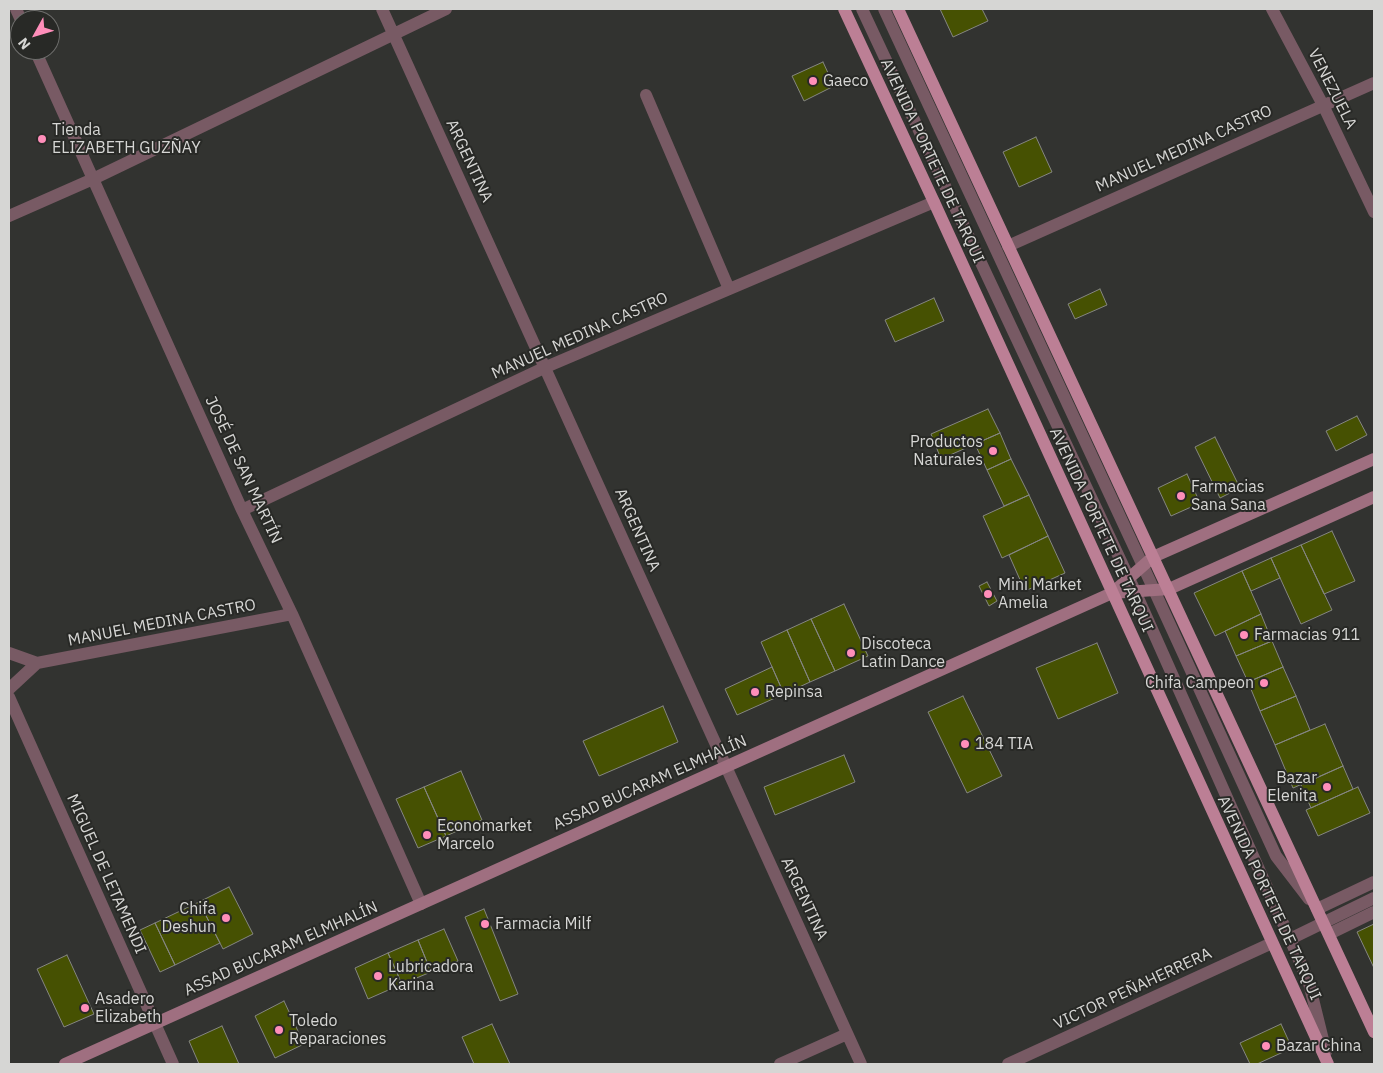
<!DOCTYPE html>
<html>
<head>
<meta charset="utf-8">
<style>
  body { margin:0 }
  #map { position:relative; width:1383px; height:1073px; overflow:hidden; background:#323330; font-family:"IBM Plex Sans",sans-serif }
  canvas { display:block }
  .frame { position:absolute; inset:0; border:10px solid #d6d6d4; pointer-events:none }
  .north { position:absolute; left:10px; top:10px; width:50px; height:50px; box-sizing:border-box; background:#282926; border:1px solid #6e6e6c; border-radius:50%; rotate:231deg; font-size:14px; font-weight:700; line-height:20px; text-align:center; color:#d6d6d4 }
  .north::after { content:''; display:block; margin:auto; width:18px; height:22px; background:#ff8eba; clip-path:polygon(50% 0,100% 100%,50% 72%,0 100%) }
</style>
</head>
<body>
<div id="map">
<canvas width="1383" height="1073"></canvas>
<div class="frame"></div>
<div class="north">N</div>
</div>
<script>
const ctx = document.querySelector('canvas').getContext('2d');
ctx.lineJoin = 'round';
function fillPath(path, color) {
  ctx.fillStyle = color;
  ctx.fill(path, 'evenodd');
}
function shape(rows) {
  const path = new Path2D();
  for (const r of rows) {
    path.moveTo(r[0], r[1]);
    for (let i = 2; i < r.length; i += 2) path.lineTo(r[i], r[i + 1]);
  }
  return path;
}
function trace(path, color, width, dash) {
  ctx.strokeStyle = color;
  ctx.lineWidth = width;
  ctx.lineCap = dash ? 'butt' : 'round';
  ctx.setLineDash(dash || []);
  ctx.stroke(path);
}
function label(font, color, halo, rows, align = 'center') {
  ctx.font = font + ' "IBM Plex Sans",sans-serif';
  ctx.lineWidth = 4;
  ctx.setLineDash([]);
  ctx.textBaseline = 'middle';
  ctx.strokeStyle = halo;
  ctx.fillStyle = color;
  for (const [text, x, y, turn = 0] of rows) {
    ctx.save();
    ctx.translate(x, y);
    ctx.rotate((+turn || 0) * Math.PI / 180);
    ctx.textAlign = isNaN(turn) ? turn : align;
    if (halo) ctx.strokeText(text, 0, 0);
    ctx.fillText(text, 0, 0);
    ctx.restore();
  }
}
const building = shape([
  [940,9,982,9,988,21,953,37,940,9],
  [823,62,834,86,804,101,792,76,823,62],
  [1036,137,1052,172,1019,187,1003,152,1036,137],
  [1100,289,1107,305,1075,319,1068,304,1100,289],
  [934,298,944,321,895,342,885,320,934,298],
  [988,409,1000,433,941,459,931,434,988,409],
  [1357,416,1367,435,1336,451,1326,431,1357,416],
  [1000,433,1011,459,987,470,975,444,1000,433],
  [1215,437,1240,488,1220,498,1195,447,1215,437],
  [1011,459,1029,495,1004,506,987,470,1011,459],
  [1187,474,1200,503,1171,516,1158,488,1187,474],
  [1029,495,1048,536,1002,558,983,516,1029,495],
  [1332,531,1355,581,1324,594,1301,545,1332,531],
  [1048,536,1065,573,1025,591,1009,555,1048,536],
  [1301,545,1332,610,1301,624,1271,558,1301,545],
  [1271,558,1280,578,1251,591,1242,571,1271,558],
  [1242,571,1261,614,1215,636,1194,593,1242,571],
  [987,582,997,601,989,606,979,586,987,582],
  [844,604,868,656,835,671,811,619,844,604],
  [1261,614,1272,641,1236,656,1225,631,1261,614],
  [811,619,835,671,810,682,787,630,811,619],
  [787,630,810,682,784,694,761,642,787,630],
  [1272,641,1283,667,1248,682,1236,656,1272,641],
  [1097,643,1118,693,1058,719,1036,668,1097,643],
  [772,667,784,694,737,715,725,689,772,667],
  [1283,667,1296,696,1260,711,1248,682,1283,667],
  [963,696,1002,776,967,793,928,712,963,696],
  [1296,696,1310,730,1275,745,1260,711,1296,696],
  [663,706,678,742,599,776,583,741,663,706],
  [1325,724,1343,766,1293,788,1275,745,1325,724],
  [844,755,855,782,775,815,764,787,844,755],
  [1343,766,1353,789,1311,808,1301,785,1343,766],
  [461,771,482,820,446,836,424,787,461,771],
  [424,787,446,836,418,848,396,799,424,787],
  [1358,787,1370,813,1318,836,1306,810,1358,787],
  [229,887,253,934,223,949,199,902,229,887],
  [199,902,220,943,175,965,155,923,199,902],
  [484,909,518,994,500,1001,465,917,484,909],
  [155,923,175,965,160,972,140,930,155,923],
  [1374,924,1374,968,1357,932,1374,924],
  [444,929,458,961,431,972,418,940,444,929],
  [418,940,431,972,402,984,388,953,418,940],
  [388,953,402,984,368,999,355,968,388,953],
  [67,955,94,1014,64,1027,37,969,67,955],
  [284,1001,304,1044,275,1058,255,1016,284,1001],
  [492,1024,510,1064,474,1064,462,1037,492,1024],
  [1281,1024,1292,1048,1257,1064,1250,1064,1240,1043,1281,1024],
  [222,1026,239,1064,199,1064,189,1041,222,1026]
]);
const lane = shape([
  [862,9,1135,591,1290,939,1309,983,1326,1052],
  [884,9,1143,566,1276,856,1309,899],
  [1290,939,1374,898]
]);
const street = shape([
  [16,9,21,20],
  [382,9,861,1064],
  [1272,9,1323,105,1374,212],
  [35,50,242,510,292,614,421,904],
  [646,95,729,289],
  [9,216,93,179,446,9],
  [1008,246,1374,83],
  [242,510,546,367,934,202],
  [9,653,37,663],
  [9,689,37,663,292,614],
  [9,697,173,1064],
  [1317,909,1374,882],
  [1329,934,1374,912],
  [780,1064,847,1034],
  [1008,1064,1272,943]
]);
const secondary = shape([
  [1112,593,1169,589,1374,497],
  [65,1064,1112,593,1153,557,1374,459]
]);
const primary = shape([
  [844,9,934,202,1328,1064],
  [898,9,1374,1032]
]);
const markers = [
  [813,81,5,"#ff8eba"],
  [42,139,5,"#ff8eba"],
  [993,451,5,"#ff8eba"],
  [1181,496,5,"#ff8eba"],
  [988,594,5,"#ff8eba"],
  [1244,635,5,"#ff8eba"],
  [851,653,5,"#ff8eba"],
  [1264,683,5,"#ff8eba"],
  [755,692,5,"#ff8eba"],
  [965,744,5,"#ff8eba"],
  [1327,787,5,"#ff8eba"],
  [427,835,5,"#ff8eba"],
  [226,918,5,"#ff8eba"],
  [485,924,5,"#ff8eba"],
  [378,976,5,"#ff8eba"],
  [85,1008,5,"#ff8eba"],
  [279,1030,5,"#ff8eba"],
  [1266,1046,5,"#ff8eba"]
];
const poiNames = [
  ["Gaeco",823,81],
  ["Tienda",52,130],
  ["ELIZABETH GUZÑAY",52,148],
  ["Productos",983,442,"right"],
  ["Naturales",983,460,"right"],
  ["Farmacias",1191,487],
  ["Sana Sana",1191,505],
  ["Mini Market",998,585],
  ["Amelia",998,603],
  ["Farmacias 911",1254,635],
  ["Discoteca",861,644],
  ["Latin Dance",861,662],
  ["Chifa Campeon",1254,683,"right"],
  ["Repinsa",765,692],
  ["184 TIA",975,744],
  ["Bazar",1317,778,"right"],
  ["Elenita",1317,796,"right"],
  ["Economarket",437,826],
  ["Marcelo",437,844],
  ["Chifa",216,909,"right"],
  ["Deshun",216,927,"right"],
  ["Farmacia Milf",495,924],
  ["Lubricadora",388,967],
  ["Karina",388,985],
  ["Asadero",95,999],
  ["Elizabeth",95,1017],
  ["Toledo",289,1021],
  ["Reparaciones",289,1039],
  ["Bazar China",1276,1046]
];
const streetNames = [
  ["VENEZUELA",1332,89,63],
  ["MANUEL MEDINA CASTRO",1184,149,-24],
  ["ARGENTINA",469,161,65],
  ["AVENIDA PORTETE DE TARQUI",932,161,65],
  ["MANUEL MEDINA CASTRO",580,336,-24],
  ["JOSÉ DE SAN MARTÍN",243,470,65],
  ["ARGENTINA",637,530,66],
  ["AVENIDA PORTETE DE TARQUI",1101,530,65],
  ["MANUEL MEDINA CASTRO",162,623,-11],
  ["ASSAD BUCARAM ELMHALÍN",650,783,-24],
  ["MIGUEL DE LETAMENDI",106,874,66],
  ["AVENIDA PORTETE DE TARQUI",1269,898,65],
  ["ARGENTINA",804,899,65],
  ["ASSAD BUCARAM ELMHALÍN",281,949,-24],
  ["VICTOR PEÑAHERRERA",1133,989,-25]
];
fillPath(building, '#465102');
trace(building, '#858682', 1);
trace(lane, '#785a64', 12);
trace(street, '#785a64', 12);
trace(secondary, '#9f6f80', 12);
trace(primary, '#bc7f95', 12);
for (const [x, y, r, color] of markers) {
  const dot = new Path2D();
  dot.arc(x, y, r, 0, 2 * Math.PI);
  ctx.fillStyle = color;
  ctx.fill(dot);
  trace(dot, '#282926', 2);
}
label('16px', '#d6d6d4', '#282926', poiNames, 'left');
label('16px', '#d6d6d4', '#282926', streetNames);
</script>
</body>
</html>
